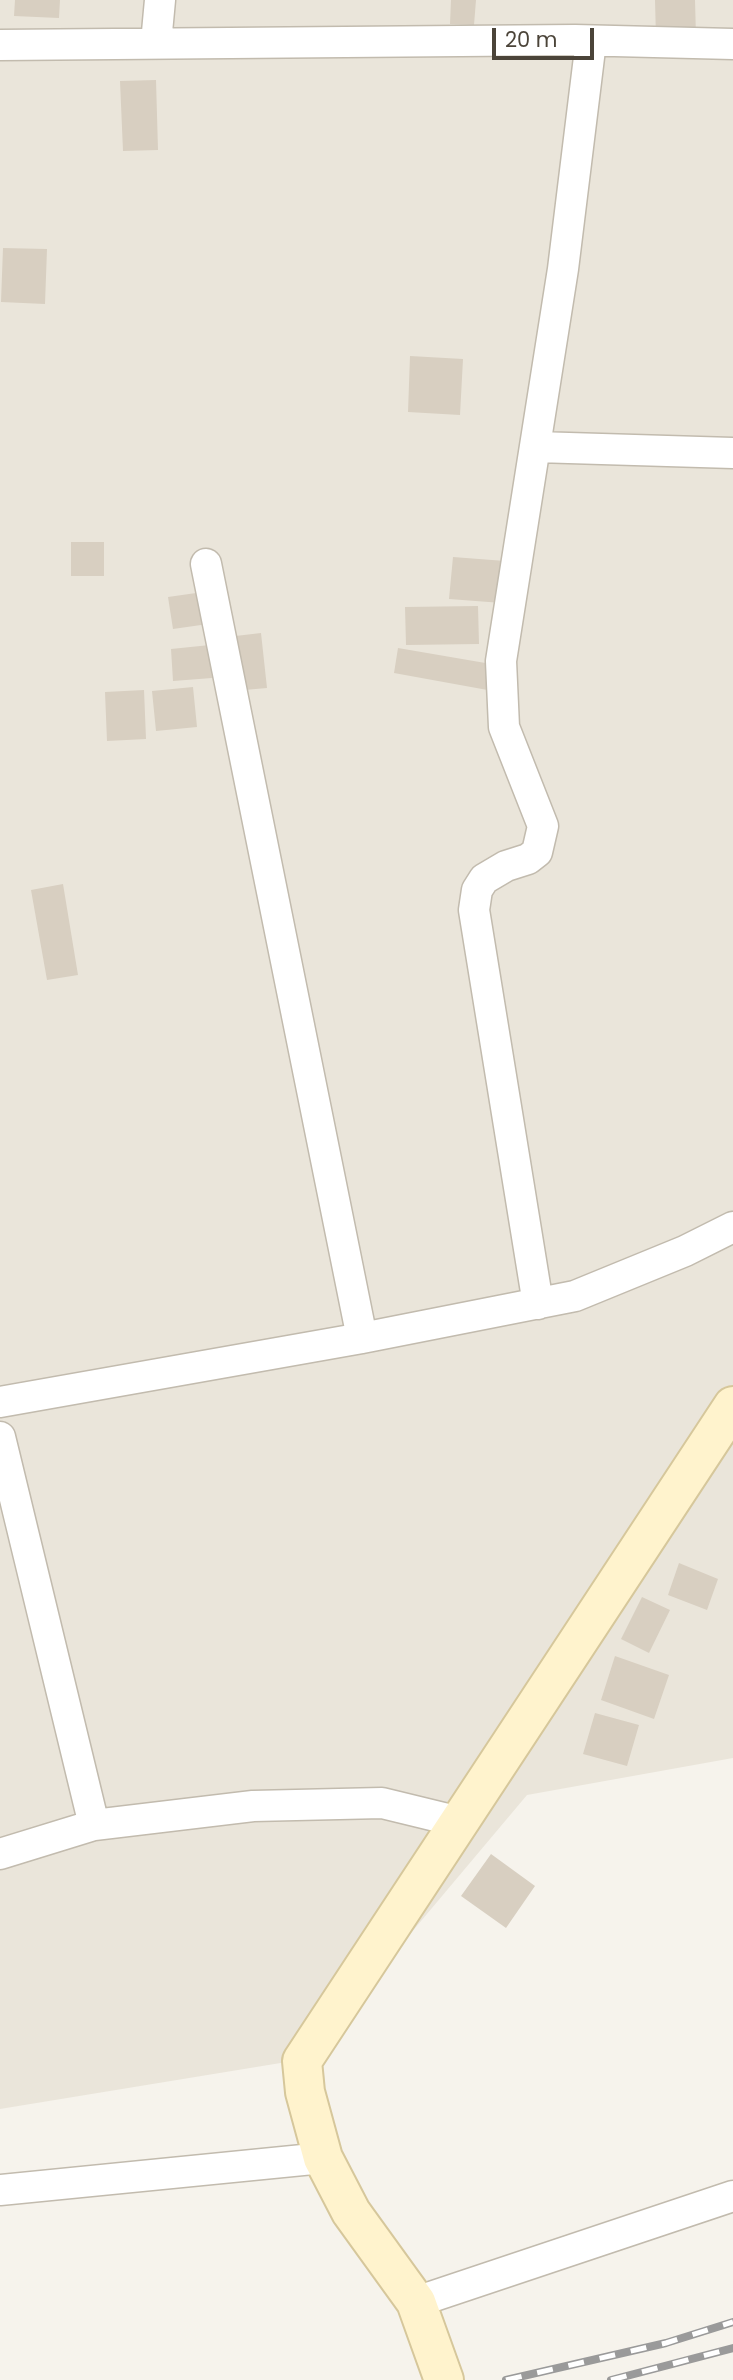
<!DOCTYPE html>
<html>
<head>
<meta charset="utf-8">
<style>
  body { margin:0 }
  #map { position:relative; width:733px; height:2380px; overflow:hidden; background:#f6f3ec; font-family:Poppins,sans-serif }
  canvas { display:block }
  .scale { position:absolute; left:492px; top:28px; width:102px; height:32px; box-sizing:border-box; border:4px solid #4b4439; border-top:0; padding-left:9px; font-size:21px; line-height:24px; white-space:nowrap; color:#4b4439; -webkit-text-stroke:5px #fff; paint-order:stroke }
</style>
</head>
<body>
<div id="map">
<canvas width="733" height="2380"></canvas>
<div class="scale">20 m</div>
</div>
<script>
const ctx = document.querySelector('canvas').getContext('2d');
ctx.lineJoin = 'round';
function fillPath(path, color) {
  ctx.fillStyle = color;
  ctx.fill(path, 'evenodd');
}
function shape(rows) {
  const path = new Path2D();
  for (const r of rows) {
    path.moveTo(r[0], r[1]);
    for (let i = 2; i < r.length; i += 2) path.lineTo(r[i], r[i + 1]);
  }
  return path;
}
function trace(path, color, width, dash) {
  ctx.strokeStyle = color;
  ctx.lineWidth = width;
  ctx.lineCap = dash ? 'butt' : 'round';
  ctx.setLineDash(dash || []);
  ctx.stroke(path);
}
const residential = shape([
  [0,0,733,0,733,1758,527,1795,305,2059,0,2109]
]);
const building = shape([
  [15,0,60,0,59,18,14,16],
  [451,0,476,0,474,25,450,24],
  [655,0,695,0,696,37,656,38],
  [156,80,158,150,123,151,120,81],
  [3,248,47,249,45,304,1,302],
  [410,356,463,359,460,415,408,412],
  [71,542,104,542,104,576,71,576],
  [453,557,505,561,502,603,449,599],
  [203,592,208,624,173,629,168,597],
  [478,606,479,644,406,645,405,607],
  [261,633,267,688,233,691,227,637],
  [210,645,212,678,173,681,171,649],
  [398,648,497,665,493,691,394,673],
  [193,687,197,727,156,731,152,691],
  [144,690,146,739,107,741,105,692],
  [63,884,78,975,47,980,31,890],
  [679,1563,718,1579,707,1610,668,1595],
  [642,1597,670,1610,649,1653,621,1639],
  [615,1656,669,1675,654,1719,601,1700],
  [595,1713,639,1725,627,1766,583,1754],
  [491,1854,535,1886,506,1928,461,1896]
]);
const street = shape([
  [156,43,160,0],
  [0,45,575,40,733,44],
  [536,447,733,453],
  [206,564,362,1338],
  [538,1304,474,910,477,890,484,879,506,866,528,859,537,852,543,826,504,727,501,661,563,269,591,41],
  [0,1402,362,1338,575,1296,685,1251,733,1227],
  [0,1437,94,1825],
  [0,1854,94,1825,253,1806,382,1803,460,1822],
  [0,2190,323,2158],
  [416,2302,733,2196]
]);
const secondary = shape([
  [444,2380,416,2302,351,2212,323,2158,305,2092,302,2061,733,1406]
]);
const rail = shape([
  [506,2380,666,2343,733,2322],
  [611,2380,733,2348]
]);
fillPath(residential, '#eae5da');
fillPath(building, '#d8cfc1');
trace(street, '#c2bbae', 33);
trace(secondary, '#d6c79b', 42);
trace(street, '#fff', 30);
trace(secondary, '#fff3cd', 38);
trace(rail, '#9a9a9a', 8);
trace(rail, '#fff', 5, [16]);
</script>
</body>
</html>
